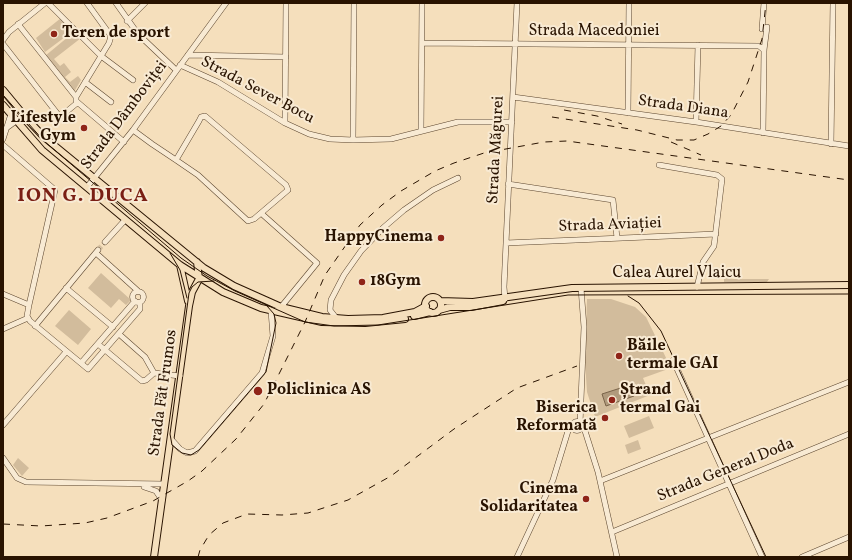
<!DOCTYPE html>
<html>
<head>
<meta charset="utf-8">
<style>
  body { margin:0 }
  #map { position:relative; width:852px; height:560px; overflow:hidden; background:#f5dfbc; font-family:Vollkorn,serif }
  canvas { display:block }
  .frame { position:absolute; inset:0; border:4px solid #291300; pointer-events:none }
</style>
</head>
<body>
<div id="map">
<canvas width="852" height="560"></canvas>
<div class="frame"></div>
</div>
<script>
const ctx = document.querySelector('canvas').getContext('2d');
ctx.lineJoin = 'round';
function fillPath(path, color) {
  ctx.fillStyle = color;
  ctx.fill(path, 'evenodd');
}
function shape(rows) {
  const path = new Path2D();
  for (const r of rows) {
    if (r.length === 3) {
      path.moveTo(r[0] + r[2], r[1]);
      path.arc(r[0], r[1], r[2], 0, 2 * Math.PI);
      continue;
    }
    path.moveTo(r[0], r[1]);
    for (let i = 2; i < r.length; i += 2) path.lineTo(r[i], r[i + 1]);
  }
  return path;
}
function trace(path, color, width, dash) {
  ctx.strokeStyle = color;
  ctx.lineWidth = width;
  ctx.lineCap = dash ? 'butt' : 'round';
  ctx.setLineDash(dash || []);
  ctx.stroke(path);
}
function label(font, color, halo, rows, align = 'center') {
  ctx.font = font + ' Vollkorn,serif';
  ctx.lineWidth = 4;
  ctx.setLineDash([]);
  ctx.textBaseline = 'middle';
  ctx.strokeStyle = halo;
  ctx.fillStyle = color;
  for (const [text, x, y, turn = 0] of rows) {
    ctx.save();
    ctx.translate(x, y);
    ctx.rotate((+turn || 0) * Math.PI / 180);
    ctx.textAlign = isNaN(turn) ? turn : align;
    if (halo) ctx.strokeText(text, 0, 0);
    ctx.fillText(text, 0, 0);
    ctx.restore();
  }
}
const green = shape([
  [61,18,73,31,45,52,36,38],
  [74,32,81,38,54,59,60,66,64,63,71,72,65,77,70,82,78,76,81,80,74,92,56,67,55,68,45,56],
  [101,273,131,300,126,305,119,299,111,308,88,288],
  [728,276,732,279,769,279,767,282,724,282,724,277,726,277,727,278],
  [587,299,611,299,635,307,646,317,671,368,643,378,650,395,595,417,587,392,585,362],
  [69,310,91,329,78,345,55,326],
  [649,416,654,428,629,438,624,426],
  [638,440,641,449,628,454,625,445],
  [18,458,29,468,22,476,13,465]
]);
const water = shape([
  [630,385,634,396,606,406,602,394,630,385]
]);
const minorTunnel = shape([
  [98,250,105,242]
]);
const minor = shape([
  [48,3,101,56,133,80],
  [87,3,111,36,109,43,76,97,76,101,124,142],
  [116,3,138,34,176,70],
  [127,21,145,3],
  [18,24,76,97],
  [762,29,764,3],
  [3,40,9,32,45,3],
  [422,43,759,46,764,50],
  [3,44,60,117,77,103],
  [188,55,286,57],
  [180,65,218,82,285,123,309,134,330,139,353,140,391,139,458,122,512,122],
  [85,82,111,102],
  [513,97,696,122,849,146],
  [628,113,629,3],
  [696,122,698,45],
  [285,123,286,3],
  [5,129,16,121],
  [133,130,152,144,176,160,198,175,248,221,254,219,288,190,286,185,205,116,201,117,199,121,176,160],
  [421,131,422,3],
  [763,133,764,50,767,27],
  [3,139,11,114],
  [353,140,354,3],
  [831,144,833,3],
  [3,145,55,190,29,305,27,316,30,321,88,369,140,309,140,302],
  [659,165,717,175,722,179,714,246,703,262,697,287],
  [508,184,613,200,617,238],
  [87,187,133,130,226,3],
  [262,214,317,263,281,307],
  [105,242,125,220],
  [506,243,716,234],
  [96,253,138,291],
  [66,288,113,327],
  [138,297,5.5],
  [3,294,29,305],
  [505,299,504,287,517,3],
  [337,319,330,310,331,300,344,275,361,251,383,228,404,210,433,190,458,178],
  [35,326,98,250],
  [3,329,28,318],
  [119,334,145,357,154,373],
  [98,344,142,381,146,380,154,373],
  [673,360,762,557],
  [81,363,135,301],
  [154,373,180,376],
  [577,426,4.5],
  [580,424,584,327,581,288],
  [3,425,66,352],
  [581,425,585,431,598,472,617,557],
  [171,439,180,449,187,453,195,451,262,373,273,336,271,311],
  [3,458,17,478,26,482,164,484],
  [600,481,849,382],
  [144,487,156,491,162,500],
  [612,532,849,434],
  [517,557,553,480,568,431,572,426],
  [802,557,849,537]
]);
const major = shape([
  [3,90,27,119,44,137,204,268,234,286,281,307,322,317,348,319,383,318,415,312,426,306],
  [3,105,42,150,180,265,223,292,261,308,322,322,365,323,405,319],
  [180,265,188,301],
  [433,305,8],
  [440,301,473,302,572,288,849,285],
  [439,310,450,307,471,307,503,301],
  [414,316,430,312],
  [154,557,189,306,192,292,199,279,197,262]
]);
const tram = shape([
  [3,95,44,141,181,258,207,276,235,291,305,322,334,326,378,325,568,295,849,294],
  [170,253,180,270,187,298],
  [214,281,198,282,192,287,189,293,170,434,172,445,182,453,191,455,199,450,266,372,276,323,274,314,267,306],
  [628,296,639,303,661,331,766,557]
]);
const rail = shape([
  [564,110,597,116,622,124],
  [552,117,637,130,677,140,694,140,708,134,721,126,731,115,748,82,762,39,766,3],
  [671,142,701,155],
  [3,524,41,526,85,523,107,518,153,501,188,481,202,471,236,439,264,404,305,322,325,275,360,225,382,205,401,191,435,171,454,163,484,153,544,142,567,141,849,180],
  [198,557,200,550,209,535,223,523,247,514,282,515,308,513,348,500,391,476,454,429,517,388,577,366]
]);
const markers = [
  [54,34,4,"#8f2418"],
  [84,128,4,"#8f2418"],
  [441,238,4,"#8f2418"],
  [362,282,4,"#8f2418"],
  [619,356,4,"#8f2418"],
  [258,391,5,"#8f2418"],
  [612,400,4,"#8f2418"],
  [605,418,4,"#8f2418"],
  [586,499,4,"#8f2418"]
];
const streetNames = [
  ["Strada Macedoniei",594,32],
  ["Strada Sever Bocu",257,91,28],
  ["Strada Diana",683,108,8],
  ["Strada Dâmboviței",125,116,-53],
  ["Strada Măgurei",497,150,-87],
  ["Strada Aviației",610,226,-2],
  ["Calea Aurel Vlaicu",677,274],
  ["Strada Făt Frumos",164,393,-82],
  ["Strada General Doda",726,471,-22]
];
const poiNames = [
  ["Teren de sport",62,34],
  ["Lifestyle",76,119,"right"],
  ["Gym",76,137,"right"],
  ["HappyCinema",433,238,"right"],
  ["18Gym",370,282],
  ["Băile",627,347],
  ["termale GAI",627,365],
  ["Policlinica AS",267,391],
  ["Ștrand",620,391],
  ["termal Gai",620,409],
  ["Biserica",597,409,"right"],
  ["Reformată",597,427,"right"],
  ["Cinema",578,490,"right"],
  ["Solidaritatea",578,508,"right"]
];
const districtNames = [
  ["ION G. DUCA",83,197]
];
fillPath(green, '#d2bc9c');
fillPath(water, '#b09a7c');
trace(water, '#7a644a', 1);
trace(minorTunnel, '#d6c0a0', 5, [5, 2.5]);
trace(minor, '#5c462f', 6);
trace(major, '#291300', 8);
trace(minor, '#f8ead3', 5);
trace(major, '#f5dfbc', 6);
trace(tram, '#291300', 1);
trace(rail, '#291300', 1, [7, 7]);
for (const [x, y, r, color] of markers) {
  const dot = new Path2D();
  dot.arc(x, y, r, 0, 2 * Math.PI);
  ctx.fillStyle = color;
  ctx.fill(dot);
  trace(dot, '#f8ead3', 1.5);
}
label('16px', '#291300', '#f8ead3', streetNames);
label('bold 16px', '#291300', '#f8ead3', poiNames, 'left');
ctx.letterSpacing = '1px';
label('bold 20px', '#7a1f14', '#f8ead3', districtNames);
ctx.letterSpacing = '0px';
</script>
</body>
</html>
